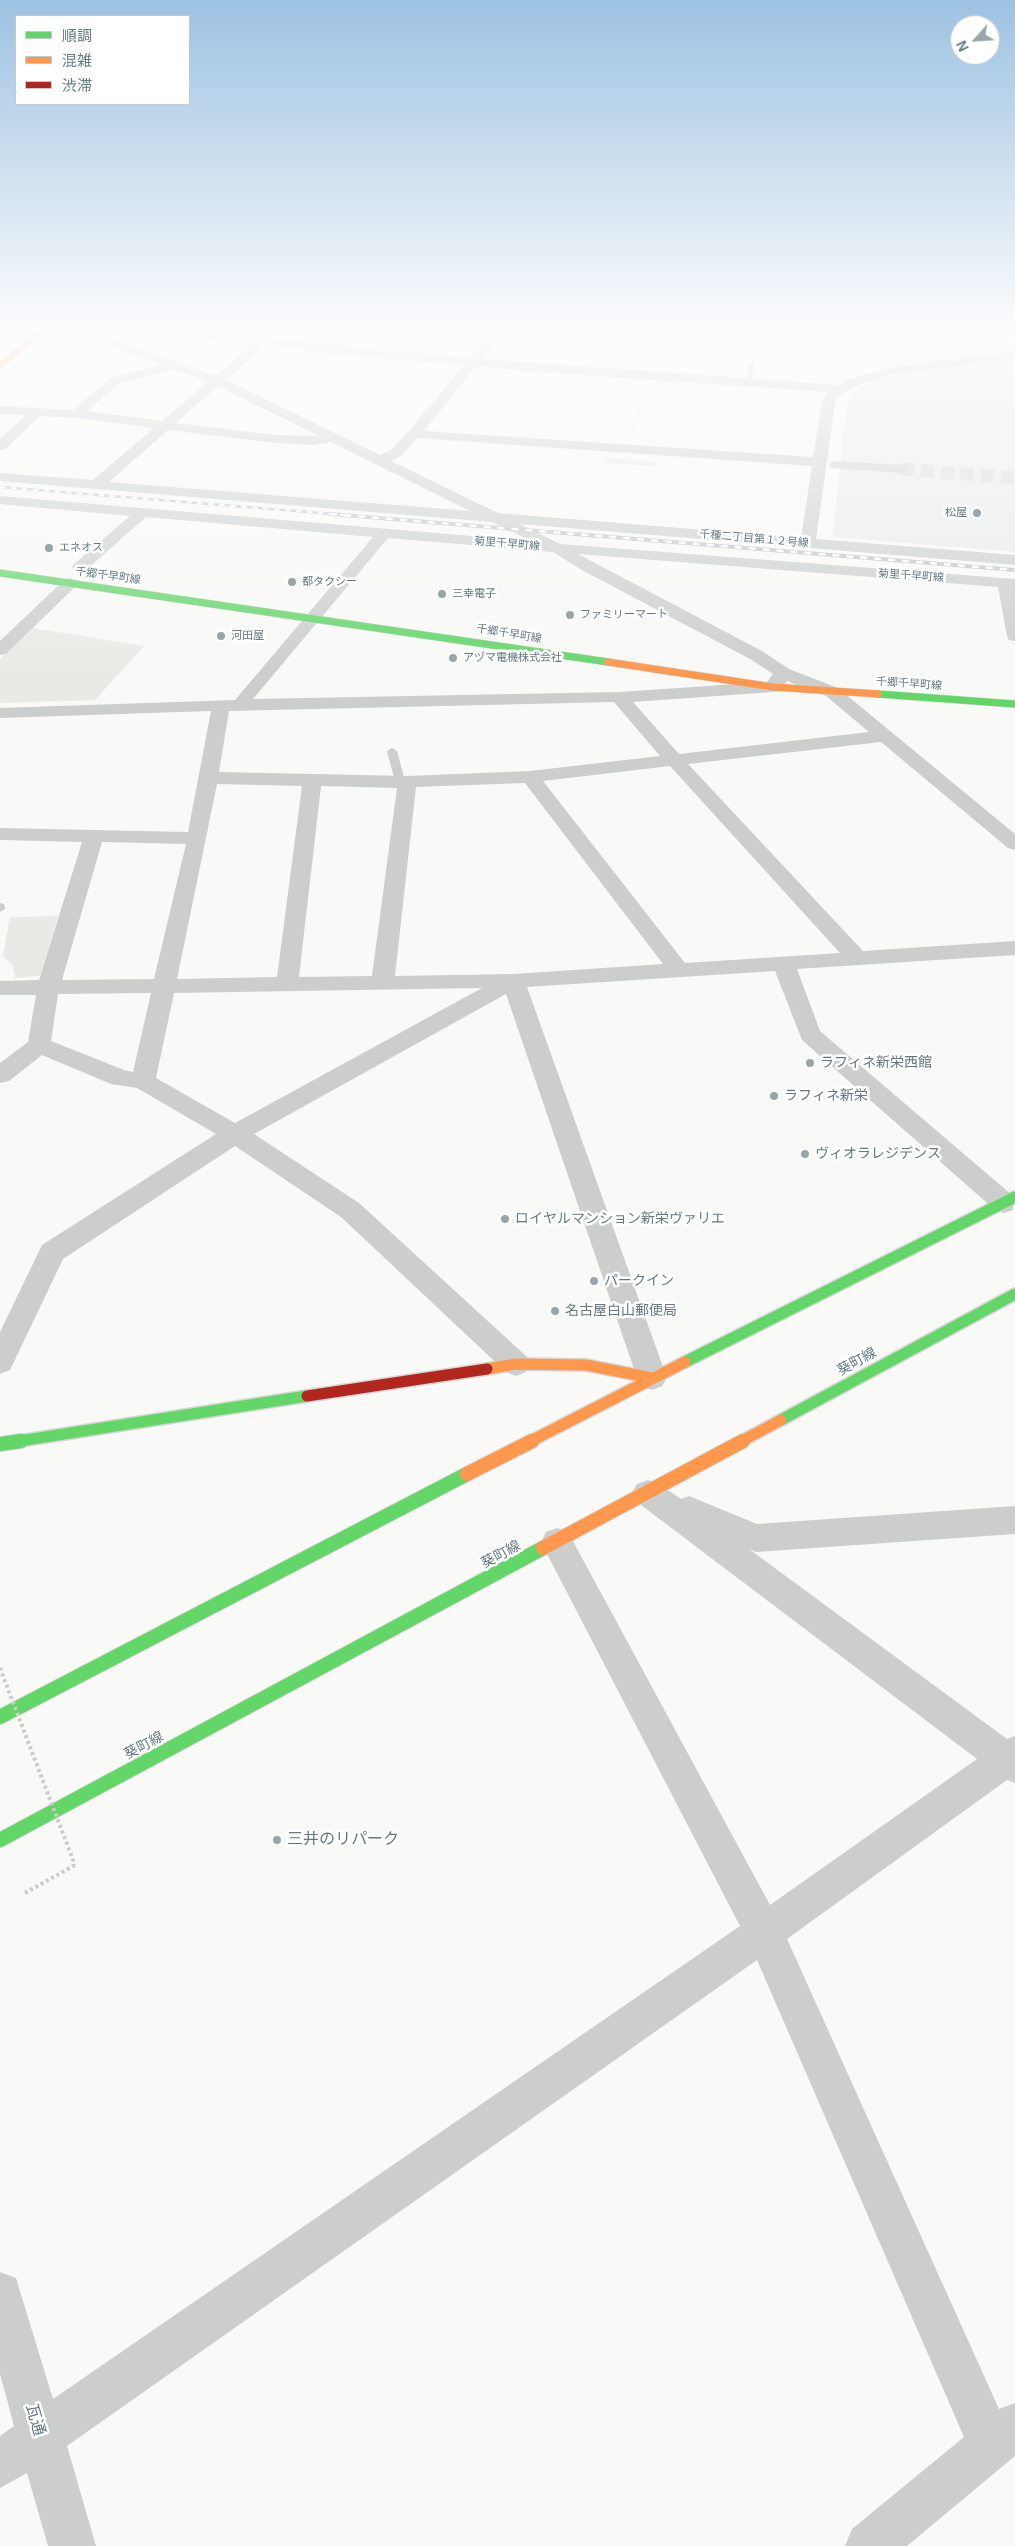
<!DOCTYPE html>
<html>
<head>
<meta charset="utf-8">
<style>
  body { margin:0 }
  #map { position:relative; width:1015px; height:2546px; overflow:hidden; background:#f9f9f8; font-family:Arial,"Noto Sans JP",sans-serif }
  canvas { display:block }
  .legend { position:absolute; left:15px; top:15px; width:175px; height:90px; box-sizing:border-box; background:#fff; border:1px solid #c1cacd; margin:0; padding:6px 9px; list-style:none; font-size:15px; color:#647a83 }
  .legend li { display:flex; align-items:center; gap:10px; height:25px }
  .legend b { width:25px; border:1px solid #c1cacd }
  .north { position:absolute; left:950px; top:15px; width:50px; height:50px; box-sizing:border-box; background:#fff; border:1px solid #c1cacd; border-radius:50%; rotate:244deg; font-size:14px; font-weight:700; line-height:20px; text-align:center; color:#647a83 }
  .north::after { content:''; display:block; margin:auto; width:18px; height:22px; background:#98a6ac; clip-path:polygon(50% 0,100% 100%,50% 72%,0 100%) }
</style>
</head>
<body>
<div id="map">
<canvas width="1015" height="2546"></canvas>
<ul class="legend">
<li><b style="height:6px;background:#63d668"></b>順調</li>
<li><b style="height:6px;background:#ff974d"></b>混雑</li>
<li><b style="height:6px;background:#b3261e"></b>渋滞</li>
</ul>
<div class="north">N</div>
</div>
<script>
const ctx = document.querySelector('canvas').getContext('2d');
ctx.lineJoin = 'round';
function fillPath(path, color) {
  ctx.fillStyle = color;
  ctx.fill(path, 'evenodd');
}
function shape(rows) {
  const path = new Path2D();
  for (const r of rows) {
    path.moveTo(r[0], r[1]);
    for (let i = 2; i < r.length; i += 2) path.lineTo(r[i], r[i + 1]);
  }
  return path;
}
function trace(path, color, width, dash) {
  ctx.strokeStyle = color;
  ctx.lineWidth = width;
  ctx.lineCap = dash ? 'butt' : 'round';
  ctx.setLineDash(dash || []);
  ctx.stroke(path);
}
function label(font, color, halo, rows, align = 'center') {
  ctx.font = font + ' Arial,"Noto Sans JP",sans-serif';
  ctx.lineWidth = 5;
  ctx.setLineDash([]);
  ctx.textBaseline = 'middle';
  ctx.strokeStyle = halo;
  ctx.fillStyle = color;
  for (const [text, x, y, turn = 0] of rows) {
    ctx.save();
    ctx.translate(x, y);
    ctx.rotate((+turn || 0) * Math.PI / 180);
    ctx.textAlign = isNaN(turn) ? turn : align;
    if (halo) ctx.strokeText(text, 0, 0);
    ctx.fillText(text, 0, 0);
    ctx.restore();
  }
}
const built = shape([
  [1015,359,1015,552,833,537,846,409,851,394,864,386,900,374],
  [607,458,656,462,654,466,605,463]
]);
const green = shape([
  [286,326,354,326,345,334,283,329],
  [850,340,1007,344,1015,349,895,365,870,356,869,353],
  [33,628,144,646,95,700,0,703,0,659],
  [58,916,40,976,15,978,13,966,3,956,10,917]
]);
const streetTunnel = shape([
  [901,469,1015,478]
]);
const pathFar1 = shape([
  [632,429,645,395]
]);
const path = shape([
  [25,1893,75,1865]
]);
const lane = shape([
  [500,326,543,326,535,331,549,334,562,331,554,326,563,326,566,327,568,332,549,338,530,333,529,331,502,329,500,326],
  [684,326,690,326,693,330,713,334,710,336,689,332,684,326],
  [729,333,760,336,763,338,758,345,755,343,756,339,727,336,729,333],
  [752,362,755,364,751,381,746,382,749,364,752,362],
  [392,748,397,751,405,781,403,783,395,781,387,751,392,748],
  [0,903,4,904,5,909,0,912,0,903]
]);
const street = shape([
  [53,326,79,326,216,376,252,344,185,338,103,335,97,331,103,327,185,330,260,338,269,332,275,336,273,339,332,345,352,326,365,326,345,346,470,358,497,326,509,326,482,359,839,385,850,379,894,366,1015,351,1015,359,895,374,858,385,836,397,816,539,1015,555,1015,565,520,524,560,544,1015,579,1015,641,1009,640,1007,636,998,587,578,554,762,651,789,669,838,688,1015,834,1015,850,1008,848,881,742,688,764,863,951,1015,941,1015,955,797,969,820,1031,1013,1196,1013,1210,1004,1213,995,1210,802,1040,775,971,527,987,667,1378,662,1386,652,1390,642,1386,637,1378,506,994,254,1134,359,1203,526,1356,531,1364,526,1372,516,1376,506,1372,341,1217,235,1146,63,1259,10,1370,0,1374,0,1332,42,1245,216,1134,137,1088,111,1084,42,1055,9,1081,0,1083,0,1063,28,1042,36,995,0,995,0,981,39,980,82,842,0,840,0,828,188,832,211,711,0,718,0,708,235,700,373,537,146,517,86,570,80,572,74,570,72,567,74,564,130,516,0,504,0,496,531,541,492,522,0,481,0,473,93,480,154,428,76,418,40,416,5,449,0,450,0,439,26,415,0,414,0,406,73,410,111,378,162,365,53,326],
  [265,345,334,354,464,365,409,431,391,450,380,455,226,380,265,345],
  [476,366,522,371,828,392,822,401,813,457,424,431,476,366],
  [174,369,208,382,162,421,87,411,119,384,174,369],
  [218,386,319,436,275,435,176,423,218,386],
  [168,430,275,443,313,445,331,442,470,511,109,482,168,430],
  [417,438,812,466,801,538,498,513,391,461,401,456,417,438],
  [388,538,553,552,580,569,750,659,773,674,767,682,619,692,253,699,388,538],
  [787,681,826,696,869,732,679,754,633,702,773,692,779,691,787,681],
  [614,702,660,756,530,771,407,776,219,772,229,711,614,702],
  [670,766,840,953,685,963,543,781,670,766],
  [525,783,663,964,513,974,395,976,416,787,525,783],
  [217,784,302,786,277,977,177,979,217,784],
  [321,786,397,788,372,976,299,977,321,786],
  [102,842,186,844,154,979,62,980,102,842],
  [482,988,235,1123,156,1078,174,993,482,988],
  [151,993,133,1072,124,1070,51,1041,58,994,151,993],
  [836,461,901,465,908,469,901,473,831,468,829,465,831,462,836,461],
  [70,578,76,580,78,583,76,586,6,654,0,655,0,641,64,580,70,578],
  [648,1480,659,1484,681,1499,689,1496,757,1524,1015,1506,1015,1534,756,1552,749,1549,1007,1739,1015,1736,1015,1783,1007,1780,787,1939,999,2409,1015,2403,1015,2456,907,2546,845,2546,852,2529,964,2437,757,1960,67,2446,96,2546,48,2546,27,2473,0,2488,0,2436,14,2426,0,2374,0,2272,16,2278,53,2399,740,1926,546,1552,541,1542,546,1532,557,1528,568,1532,770,1905,977,1759,637,1502,632,1493,637,1484,648,1480]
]);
const fastFar2 = shape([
  [0,573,608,662],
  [878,694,1015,704]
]);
const fastFar1 = shape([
  [685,1362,1015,1197],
  [781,1420,1015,1294],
  [13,1442,307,1396]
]);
const fast = shape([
  [0,1444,21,1441],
  [0,1717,467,1474],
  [0,1840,543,1548]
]);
const slowFar3 = shape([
  [1007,326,1015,330],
  [0,365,49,326]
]);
const slowFar2 = shape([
  [608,662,773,687,878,694]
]);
const slowFar1 = shape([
  [487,1369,516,1364,586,1365,652,1378],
  [529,1442,685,1362],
  [740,1442,781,1420]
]);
const slow = shape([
  [467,1474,532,1441],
  [543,1548,743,1441]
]);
const jam = shape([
  [307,1396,487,1369]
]);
const railFar1 = shape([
  [0,487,345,515]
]);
const rail = shape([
  [330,514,1015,570]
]);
const pathBridge = shape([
  [0,1668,75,1865]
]);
const markers = [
  [977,513,5,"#98a6ac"],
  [49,548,5,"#98a6ac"],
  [292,582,5,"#98a6ac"],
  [442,594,5,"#98a6ac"],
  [570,615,5,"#98a6ac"],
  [221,636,5,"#98a6ac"],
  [453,658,5,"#98a6ac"],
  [810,1063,5,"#98a6ac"],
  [774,1096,5,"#98a6ac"],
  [805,1154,5,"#98a6ac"],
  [505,1219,5,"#98a6ac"],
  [594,1281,5,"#98a6ac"],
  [555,1311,5,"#98a6ac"],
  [277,1840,5,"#98a6ac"]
];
const farPoinames = [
  ["松屋",967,513,"right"],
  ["エネオス",59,548],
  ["都タクシー",302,582],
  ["三幸電子",452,594],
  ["ファミリーマート",580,615],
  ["河田屋",231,636],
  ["アヅマ電機株式会社",463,658]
];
const farStreetnames = [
  ["千種二丁目第１２号線",754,539,5],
  ["菊里千早町線",507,544,5],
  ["千郷千早町線",108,576,8],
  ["菊里千早町線",911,576,4],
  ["千郷千早町線",509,634,9],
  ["千郷千早町線",909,684,4]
];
const poiNames = [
  ["ラフィネ新栄西館",820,1063],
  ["ラフィネ新栄",784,1096],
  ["ヴィオラレジデンス",815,1154],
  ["ロイヤルマンション新栄ヴァリエ",515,1219],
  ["パークイン",604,1281],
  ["名古屋白山郵便局",565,1311]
];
const streetNames = [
  ["葵町線",857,1362,-29],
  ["葵町線",501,1555,-28],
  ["葵町線",144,1746,-28]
];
const nearPoinames = [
  ["三井のリパーク",287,1840]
];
const nearStreetnames = [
  ["瓦通",35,2420,74]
];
fillPath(built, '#e9eaea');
fillPath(green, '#e8ebe5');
trace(streetTunnel, '#d4d9db', 13, [13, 7]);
trace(fastFar2, '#d5d6d6', 8);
trace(fastFar1, '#d5d6d6', 14);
trace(fast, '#d5d6d6', 16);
trace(slowFar3, '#d5d6d6', 7);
trace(slowFar2, '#d5d6d6', 8);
trace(slowFar1, '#d5d6d6', 14);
trace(slow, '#d5d6d6', 16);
trace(jam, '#d5d6d6', 14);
trace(pathFar1, '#cacbcc', 1, [1, 1]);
trace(path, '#cacbcc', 4, [3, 3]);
fillPath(lane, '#cccece');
fillPath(street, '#cccece');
trace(fastFar2, '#63d668', 7);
trace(fastFar1, '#63d668', 11);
trace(fast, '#63d668', 14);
trace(slowFar3, '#ff974d', 5.5);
trace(slowFar2, '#ff974d', 7);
trace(slowFar1, '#ff974d', 11);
trace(slow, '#ff974d', 14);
trace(jam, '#b3261e', 11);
trace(railFar1, '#c2c3c4', 2.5);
trace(rail, '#c2c3c4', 4);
trace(railFar1, '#fff', 2, [5.5]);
trace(rail, '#fff', 2.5, [7]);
trace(pathBridge, '#cacbcc', 4, [3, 3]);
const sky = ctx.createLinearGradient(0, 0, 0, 682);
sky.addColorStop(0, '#9dc2e2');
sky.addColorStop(0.48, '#fcfcfc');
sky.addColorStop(1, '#fcfcfc00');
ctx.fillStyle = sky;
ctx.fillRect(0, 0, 1015, 682);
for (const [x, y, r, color] of markers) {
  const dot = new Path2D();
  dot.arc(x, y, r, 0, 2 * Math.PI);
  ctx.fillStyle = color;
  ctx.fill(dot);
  trace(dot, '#fff', 2);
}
label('11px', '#647a83', '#fff', farPoinames, 'left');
label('11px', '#647a83', '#fff', farStreetnames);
label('14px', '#647a83', '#fff', poiNames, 'left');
label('14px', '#647a83', '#fff', streetNames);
label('16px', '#647a83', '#fff', nearPoinames, 'left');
label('16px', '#647a83', '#fff', nearStreetnames);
</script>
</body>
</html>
